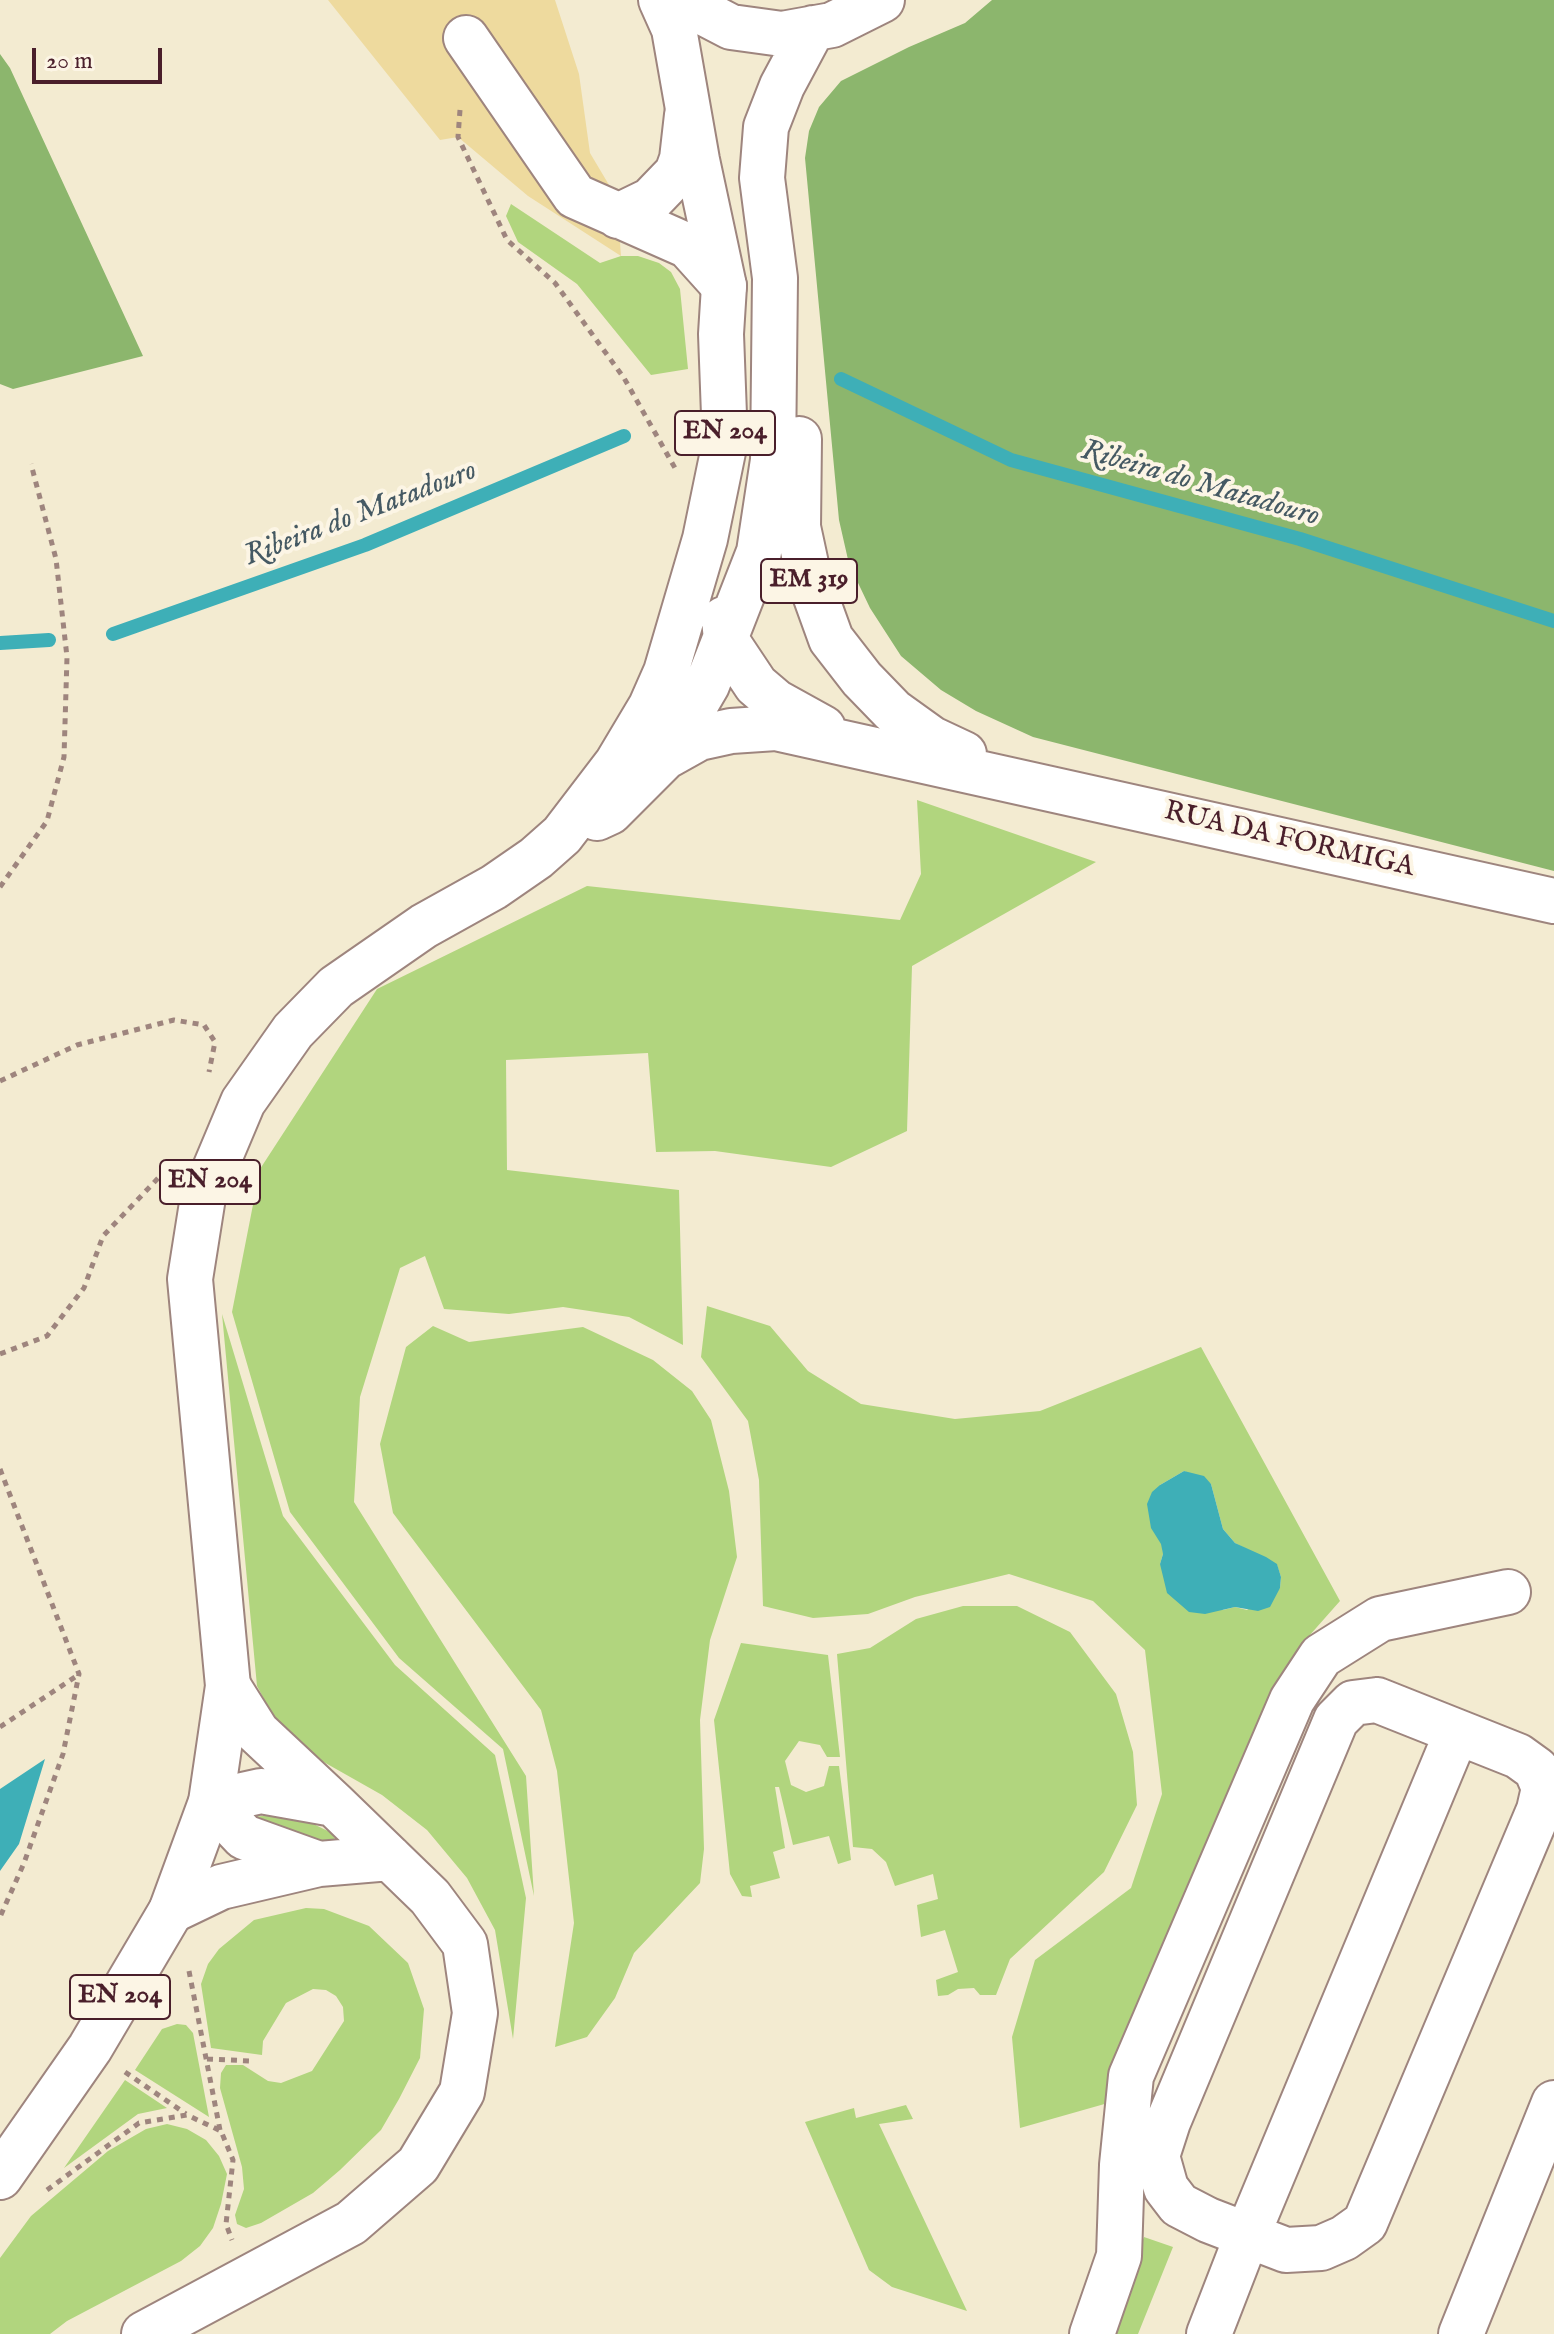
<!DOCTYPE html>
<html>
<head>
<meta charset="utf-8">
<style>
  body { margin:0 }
  #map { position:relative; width:1554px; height:2334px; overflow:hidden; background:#f3ebd1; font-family:"IM FELL English",serif }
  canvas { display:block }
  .scale { position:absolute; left:32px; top:48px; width:130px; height:36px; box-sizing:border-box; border:4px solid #4a1f2b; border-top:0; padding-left:10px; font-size:24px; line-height:28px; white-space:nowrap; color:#4a1f2b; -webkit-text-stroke:6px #fcf5e5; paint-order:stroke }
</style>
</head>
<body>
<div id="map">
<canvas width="1554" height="2334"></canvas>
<div class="scale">20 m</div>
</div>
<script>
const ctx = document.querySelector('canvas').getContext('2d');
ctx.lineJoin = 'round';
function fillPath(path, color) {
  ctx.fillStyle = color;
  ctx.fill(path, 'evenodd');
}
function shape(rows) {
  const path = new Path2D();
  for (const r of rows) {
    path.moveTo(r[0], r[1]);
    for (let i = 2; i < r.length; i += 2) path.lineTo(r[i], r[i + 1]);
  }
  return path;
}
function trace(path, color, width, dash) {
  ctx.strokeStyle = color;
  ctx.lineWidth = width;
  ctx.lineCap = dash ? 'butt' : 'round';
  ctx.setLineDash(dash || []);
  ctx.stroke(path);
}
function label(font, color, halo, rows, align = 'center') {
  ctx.font = font + ' "IM FELL English",serif';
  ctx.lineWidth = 8;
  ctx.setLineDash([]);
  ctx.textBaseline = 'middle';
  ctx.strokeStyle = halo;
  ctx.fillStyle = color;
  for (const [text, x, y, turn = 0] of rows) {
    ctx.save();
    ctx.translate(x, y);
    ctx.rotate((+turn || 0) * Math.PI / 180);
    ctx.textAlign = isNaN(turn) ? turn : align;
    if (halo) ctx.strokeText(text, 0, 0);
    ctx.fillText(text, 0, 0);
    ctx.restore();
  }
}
const green = shape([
  [511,204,600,263,621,256,638,256,659,263,671,272,680,289,688,369,651,375,577,284,518,242,506,216],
  [917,800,1096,862,912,966,907,1131,831,1167,715,1151,656,1152,648,1053,506,1060,507,1170,679,1190,683,1345,629,1317,563,1307,509,1314,444,1309,425,1256,400,1268,360,1397,354,1502,526,1776,534,1896,503,1749,399,1658,290,1512,232,1312,260,1169,377,989,587,886,900,920,921,874],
  [707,1306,770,1326,808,1371,861,1404,955,1419,1040,1411,1201,1347,1340,1601,1309,1636,1282,1682,1108,2103,1020,2128,1012,2037,1035,1960,1131,1888,1162,1794,1145,1650,1093,1601,1009,1574,915,1597,868,1614,813,1618,763,1606,759,1480,748,1421,701,1357],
  [1184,1471,1211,1484,1223,1529,1235,1543,1277,1565,1281,1577,1280,1588,1247,1610,1235,1607,1223,1610,1160,1564,1163,1554,1160,1485],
  [222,1314,283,1516,395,1665,495,1755,526,1898,513,2039,495,1930,467,1878,427,1830,382,1795,306,1752,277,1723,257,1686],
  [433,1326,469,1342,583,1327,653,1360,692,1391,711,1420,729,1491,737,1557,710,1640,700,1720,704,1849,700,1883,634,1953,615,1998,587,2037,555,2047,574,1923,557,1771,541,1710,393,1513,380,1444,406,1347],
  [963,1606,1017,1606,1070,1632,1116,1694,1133,1752,1137,1805,1104,1872,1010,1959,996,1995,980,1995,974,1988,958,1989,948,1995,938,1996,936,1980,958,1972,945,1930,921,1937,917,1905,938,1899,933,1874,895,1886,886,1862,872,1849,853,1847,837,1654,870,1648,916,1619],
  [741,1643,828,1655,840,1757,827,1757,820,1745,799,1741,785,1761,791,1785,806,1792,824,1786,829,1766,839,1766,851,1860,838,1864,829,1836,793,1845,779,1787,775,1787,785,1848,773,1852,780,1878,750,1886,752,1897,742,1896,730,1874,714,1720],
  [273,1815,303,1819,332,1833,335,1839,331,1841,306,1840,252,1817],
  [306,1908,324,1909,369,1926,408,1963,424,2009,420,2058,399,2099,381,2130,340,2170,313,2193,261,2223,246,2228,237,2224,235,2215,244,2189,242,2167,220,2088,221,2073,226,2065,243,2065,268,2081,281,2083,312,2071,344,2021,343,2007,336,1996,326,1990,313,1989,286,2003,263,2041,262,2055,211,2048,201,1984,208,1964,219,1949,254,1920],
  [177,2024,186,2025,193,2033,209,2117,135,2070,162,2029],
  [125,2080,167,2108,138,2114,64,2168],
  [906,2105,913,2119,879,2124,967,2311,892,2287,869,2270,805,2122,854,2108,856,2118],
  [167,2124,187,2129,206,2140,219,2156,227,2174,221,2204,213,2228,200,2246,181,2261,67,2321,50,2334,0,2334,0,2258,31,2216,108,2151,146,2129],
  [1144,2237,1173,2247,1138,2334,1103,2334]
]);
const forest = shape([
  [992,0,1554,0,1554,871,1033,737,976,711,941,690,901,656,870,608,849,564,839,520,805,158,809,131,819,107,841,81,909,47,965,23],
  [0,54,10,68,143,356,13,389,0,384]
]);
const sand = shape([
  [328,0,555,0,579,74,590,153,612,190,618,216,621,256,528,196,458,137,440,140]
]);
const water = shape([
  [1184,1471,1204,1476,1211,1484,1223,1529,1235,1543,1266,1557,1277,1564,1281,1577,1280,1588,1270,1607,1258,1611,1235,1607,1205,1614,1189,1612,1167,1593,1160,1564,1163,1554,1161,1544,1151,1528,1147,1504,1152,1492,1160,1485],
  [45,1759,19,1844,0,1871,0,1789]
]);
const stream = shape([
  [841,379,1011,460,1300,539,1554,621],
  [113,634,365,545,624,436],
  [0,643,49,640]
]);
const path = shape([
  [460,110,458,137,507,240,555,283,624,378,675,468],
  [0,887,47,821,64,757,67,657,56,559,31,464],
  [0,1081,77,1045,174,1020,204,1025,215,1042,209,1072],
  [0,1354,47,1336,84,1288,103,1236,164,1172],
  [0,1469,79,1674,63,1754,24,1863,0,1917],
  [0,1727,78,1675],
  [189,1971,220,2130],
  [207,2059,251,2061],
  [125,2072,186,2114],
  [47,2190,139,2123,187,2115,221,2131,233,2160,226,2224,232,2240]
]);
const minor = shape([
  [466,38,575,196,688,246,724,286],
  [618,216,651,200,677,173,682,159,687,115],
  [228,1686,257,1732,334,1804],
  [1377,1700,1518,1756,1536,1769,1544,1788,1539,1810,1365,2223,1344,2238,1321,2248,1286,2250,1208,2220,1179,2205,1166,2188,1157,2156,1168,2122,1336,1720,1353,1703,1377,1700],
  [211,1802,244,1837,319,1864,390,1858],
  [171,1911,221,1887,319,1864],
  [144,2334,351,2223,418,2165,462,2092,475,2013,465,1944,430,1897,334,1804,261,1791,211,1802],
  [1092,2334,1119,2256,1122,2165,1131,2076,1292,1700,1321,1656,1380,1619,1508,1592],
  [1209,2334,1247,2236,1457,1732],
  [1461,2334,1554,2103]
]);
const major = shape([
  [679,0,731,27,782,34,832,25,882,0],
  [799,439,798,527,809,578,831,639,862,679,893,711,932,739,964,754],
  [724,619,726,640,756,685,776,702,823,728],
  [665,757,699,738,731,731,776,728,1554,901],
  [597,818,610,812,665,757,707,685,759,552,773,460,775,278,762,178,766,127,782,86,813,28],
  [0,2177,90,2048,171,1911,211,1802,228,1686,190,1279,203,1197,243,1102,293,1031,336,987,424,926,494,887,536,858,562,835,617,763,651,706,666,672,705,539,725,442,721,334,724,286,697,160,674,29,661,0]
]);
const shields = [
  [725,433,100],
  [809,581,96],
  [210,1182,100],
  [120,1997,100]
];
const shieldNames = [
  ["EN 204",725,433],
  ["EM 319",809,581],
  ["EN 204",210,1182],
  ["EN 204",120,1997]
];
const streetNames = [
  ["RUA DA FORMIGA",1289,841,13]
];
const waterNames = [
  ["Ribeira do Matadouro",1200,485,16],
  ["Ribeira do Matadouro",361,515,-21]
];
fillPath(green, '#b1d57e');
fillPath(forest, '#8cb66d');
fillPath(sand, '#eeda9e');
fillPath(water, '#3eafb7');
trace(stream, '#3eafb7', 14);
trace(minor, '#9e857e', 48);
trace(major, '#9e857e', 48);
trace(path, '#9e857e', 5, [6, 6]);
trace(minor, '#fff', 44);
trace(major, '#fff', 44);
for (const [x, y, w] of shields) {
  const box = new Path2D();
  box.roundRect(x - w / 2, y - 22, w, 44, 6);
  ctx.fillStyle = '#fcf5e5';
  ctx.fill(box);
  trace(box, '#4a1f2b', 2);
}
label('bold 26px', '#4a1f2b', null, shieldNames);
label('28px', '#4a1f2b', '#fcf5e5', streetNames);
label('italic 30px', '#455963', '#fcf5e5', waterNames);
</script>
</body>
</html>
